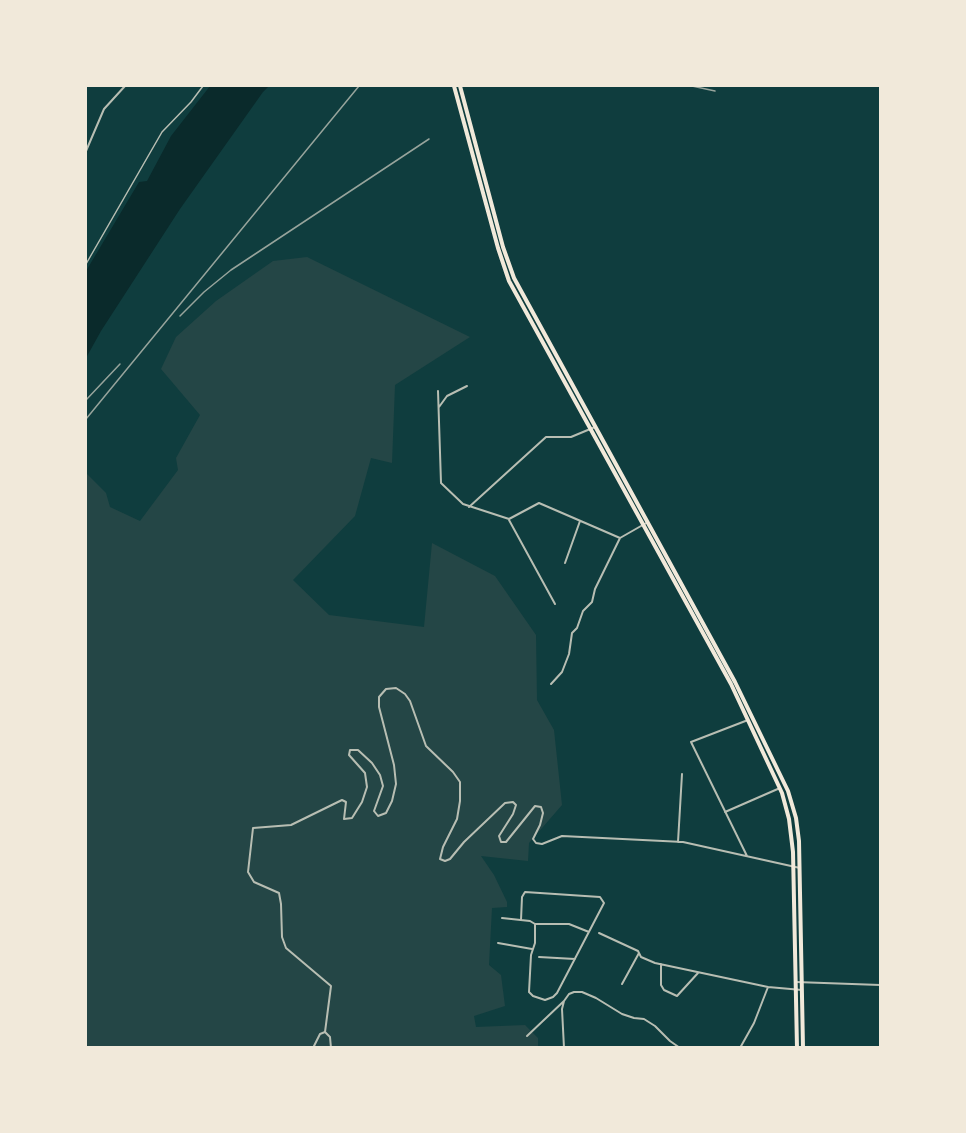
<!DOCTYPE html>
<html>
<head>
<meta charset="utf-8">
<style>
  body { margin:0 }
  #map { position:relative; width:966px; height:1133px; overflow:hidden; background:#0f3d3e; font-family:Jost,sans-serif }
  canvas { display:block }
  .frame { position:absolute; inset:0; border:87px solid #f1e9da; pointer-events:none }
</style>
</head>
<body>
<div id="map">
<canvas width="966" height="1133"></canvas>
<div class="frame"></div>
</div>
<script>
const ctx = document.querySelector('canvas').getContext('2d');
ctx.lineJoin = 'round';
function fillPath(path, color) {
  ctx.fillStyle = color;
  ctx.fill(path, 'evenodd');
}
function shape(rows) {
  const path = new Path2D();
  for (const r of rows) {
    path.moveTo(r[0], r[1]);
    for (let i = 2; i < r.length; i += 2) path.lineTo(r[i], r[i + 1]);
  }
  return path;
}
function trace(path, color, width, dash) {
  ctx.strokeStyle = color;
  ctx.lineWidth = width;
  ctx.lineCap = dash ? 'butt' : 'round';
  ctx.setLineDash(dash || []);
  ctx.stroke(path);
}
const green = shape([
  [307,257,470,337,395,385,392,463,371,458,355,516,293,580,329,615,424,627,432,543,495,576,536,635,537,700,554,730,562,805,529,843,528,861,481,856,494,875,507,902,507,907,492,908,489,965,501,975,505,1006,474,1016,476,1027,525,1025,538,1038,538,1047,86,1047,86,473,106,493,110,507,140,521,178,470,176,458,200,415,161,369,176,337,216,301,273,261]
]);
const water = shape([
  [210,86,269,86,263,92,180,209,101,331,86,358,86,271,139,182,147,181,171,136]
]);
const pedestrian = shape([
  [86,264,162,132,191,102,203,86]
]);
const minor = shape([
  [86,151,104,109,125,86],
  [438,391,441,483,463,504,509,519,539,503,620,538],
  [439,407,447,396,467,386],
  [469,507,546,437,571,437,595,427],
  [509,520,555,604],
  [565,563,580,521],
  [551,684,562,672,569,654,572,633,577,628,583,611,592,602,595,589,620,538,648,522],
  [725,812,780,788],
  [678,842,682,774],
  [747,856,691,742,748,720],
  [502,918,530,921,535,924,569,924,589,932],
  [521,920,522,897,525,892,600,897,604,903,557,993,553,997,545,1000,533,996,529,992,531,955,535,943,535,924],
  [599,933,638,951,641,957,655,963,768,987],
  [498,943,532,949],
  [539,957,575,959],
  [661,964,661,985,664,990,677,996,698,973],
  [796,982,880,985],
  [622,984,639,953],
  [325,1032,331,986,286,948,282,937,281,904,279,893,254,882,248,872,253,828,291,825,342,800,346,802,344,819,352,818,362,802,367,787,365,773,349,755,350,750,358,750,372,763,380,775,383,786,374,811,378,816,386,813,392,801,396,784,394,765,379,707,379,697,386,689,396,688,405,694,410,701,426,746,453,772,460,782,460,801,457,819,443,847,440,859,445,861,450,859,464,842,505,803,513,802,516,805,513,814,499,836,501,842,506,842,535,806,541,807,543,813,540,825,533,839,536,843,542,844,562,836,683,842,800,868],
  [325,1032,330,1037,331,1048],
  [527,1036,564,1001],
  [313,1048,320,1034,325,1032],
  [564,1048,562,1009,564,1001,569,994,574,992,582,992,596,998,622,1014,634,1018,644,1019,655,1026,670,1041,680,1048],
  [740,1048,754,1023,768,987,802,990]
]);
const trunk = shape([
  [454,86,498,248,509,281,731,684,782,793,789,819,793,852,797,1048],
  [460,86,503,247,514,278,735,682,788,791,796,818,799,841,803,1048]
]);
const rail = shape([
  [692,86,715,91],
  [180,316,204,292,231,270,429,139],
  [86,400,120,364],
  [86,419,359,86]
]);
fillPath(green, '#244646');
fillPath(water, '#0a2a2b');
trace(pedestrian, '#b8beb3', 1.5);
trace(minor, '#b8beb3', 2);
trace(trunk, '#f1e9da', 4);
trace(rail, '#97a49c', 1.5);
</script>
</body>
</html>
